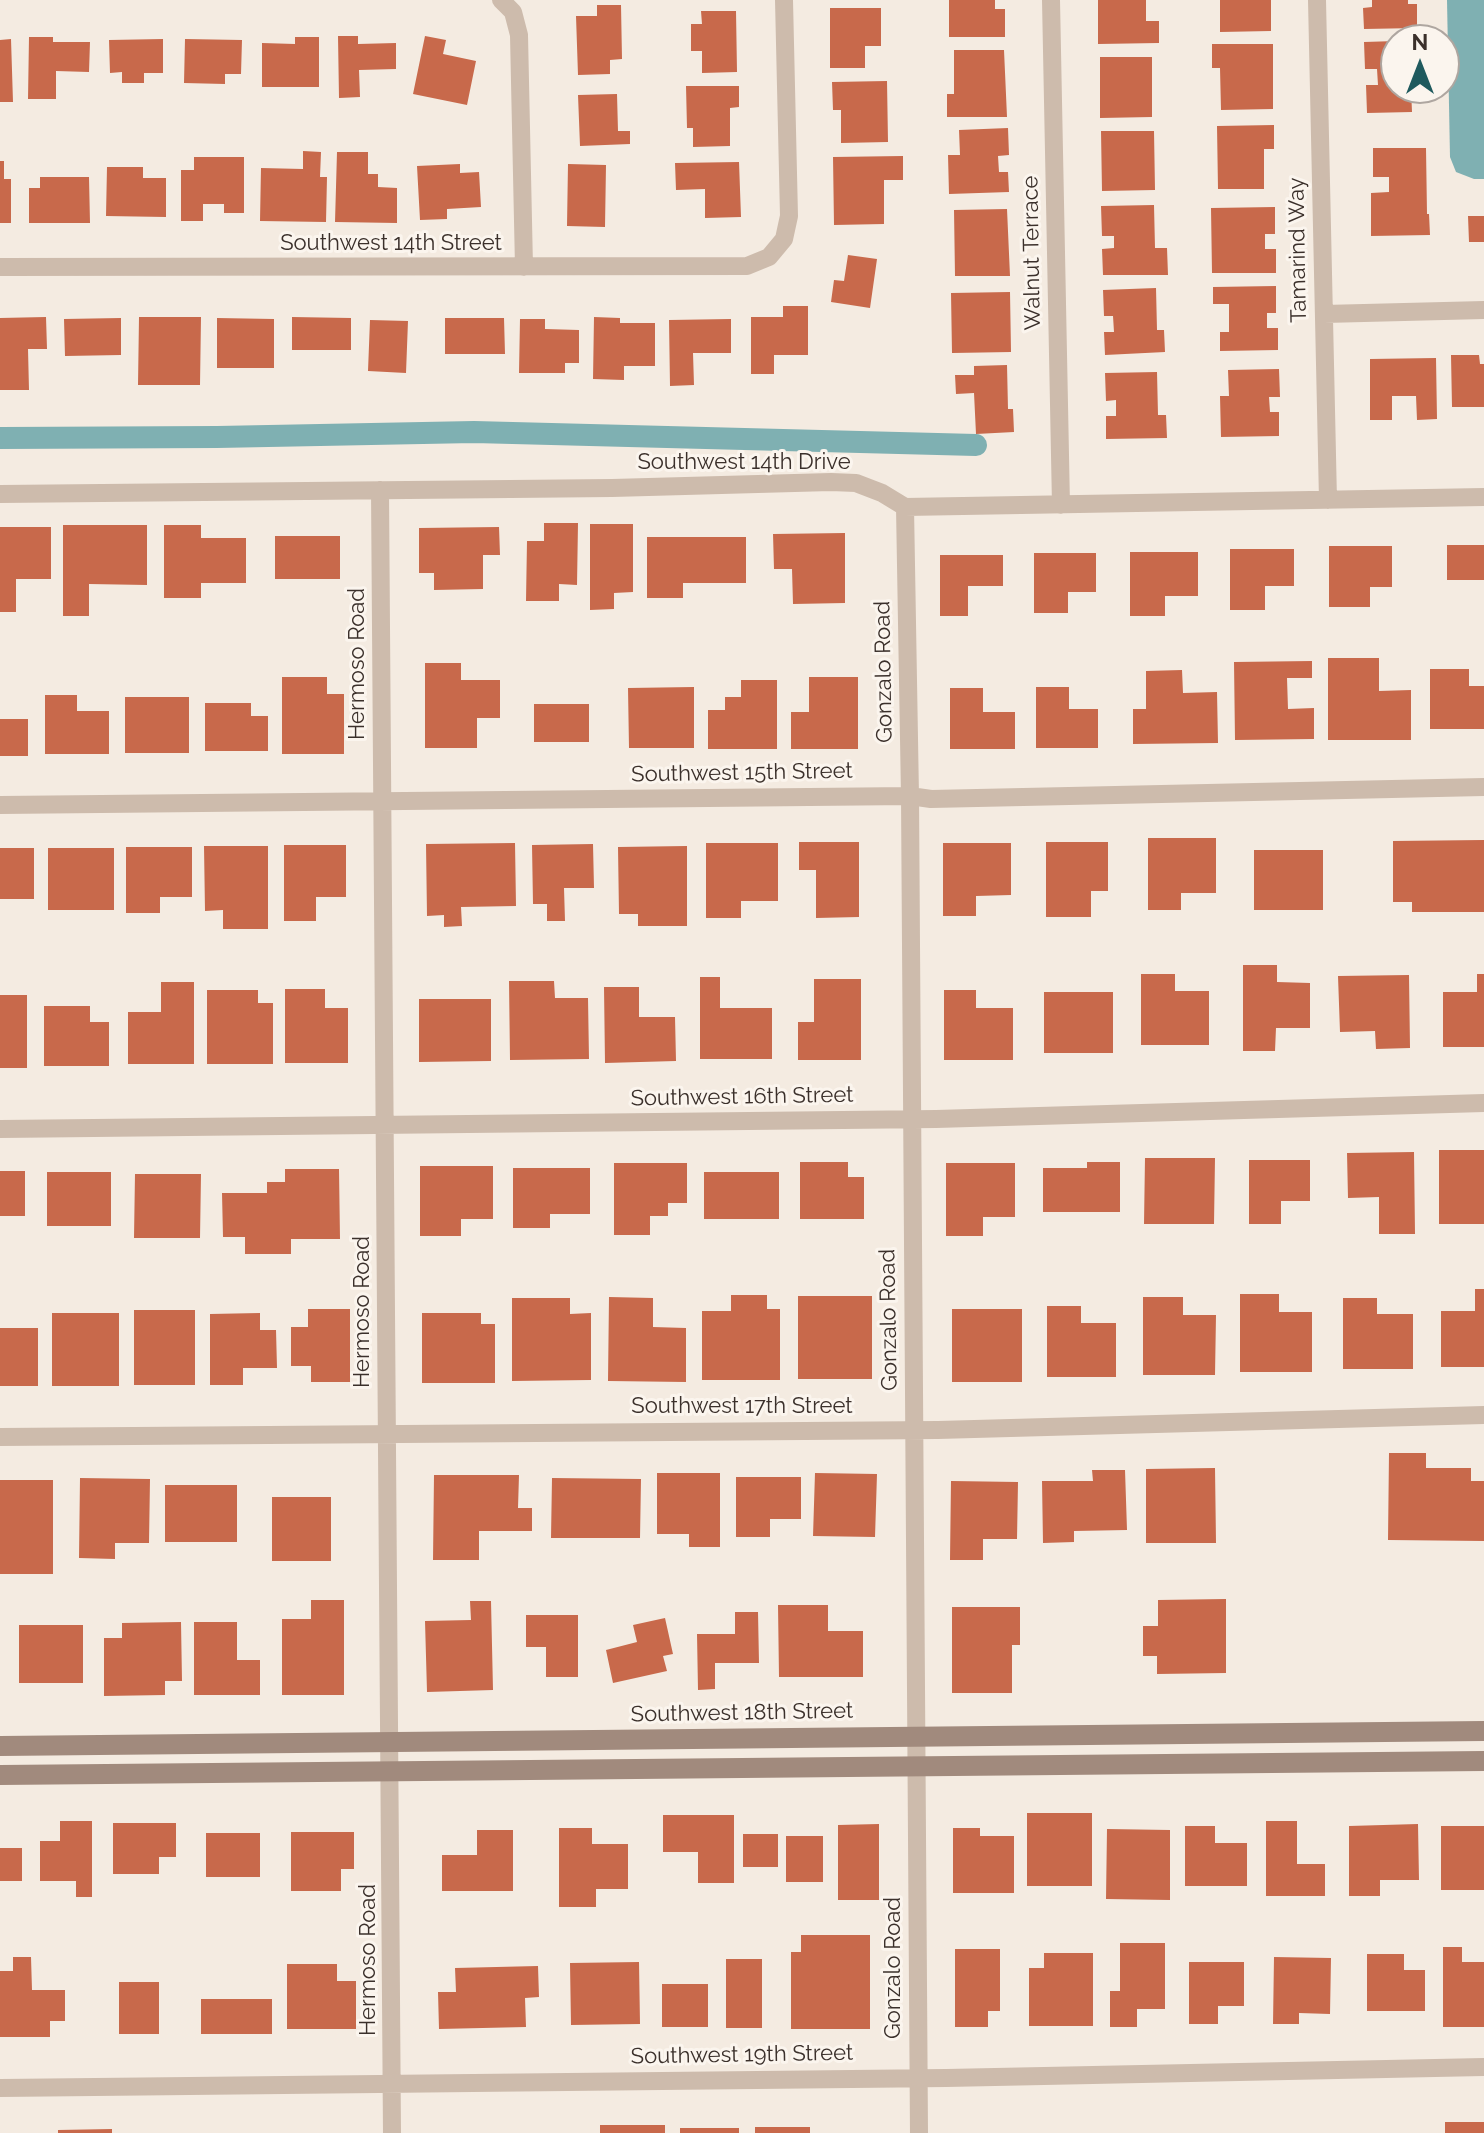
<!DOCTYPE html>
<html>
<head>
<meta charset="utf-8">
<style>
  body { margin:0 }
  #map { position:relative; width:1484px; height:2133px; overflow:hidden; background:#f4ebe1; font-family:Raleway,sans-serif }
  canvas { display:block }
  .north { position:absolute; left:1380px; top:24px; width:80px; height:80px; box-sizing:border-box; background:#fbf5ee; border:2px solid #aea6a0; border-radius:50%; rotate:0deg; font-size:22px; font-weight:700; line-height:32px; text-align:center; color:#3b302b }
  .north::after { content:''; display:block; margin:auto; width:28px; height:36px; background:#1f5a5e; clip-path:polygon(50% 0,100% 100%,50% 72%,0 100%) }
</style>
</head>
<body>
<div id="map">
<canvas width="1484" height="2133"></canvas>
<div class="north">N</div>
</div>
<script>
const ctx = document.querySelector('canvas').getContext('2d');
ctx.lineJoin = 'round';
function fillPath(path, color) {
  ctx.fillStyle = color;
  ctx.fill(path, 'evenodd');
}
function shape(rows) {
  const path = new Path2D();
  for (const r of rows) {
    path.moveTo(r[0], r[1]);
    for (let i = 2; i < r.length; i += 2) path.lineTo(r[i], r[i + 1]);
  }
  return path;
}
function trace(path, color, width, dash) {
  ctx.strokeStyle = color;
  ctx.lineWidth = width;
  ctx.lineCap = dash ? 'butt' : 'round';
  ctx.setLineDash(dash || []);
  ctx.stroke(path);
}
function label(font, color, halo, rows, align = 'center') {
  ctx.font = font + ' Raleway,sans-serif';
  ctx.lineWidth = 6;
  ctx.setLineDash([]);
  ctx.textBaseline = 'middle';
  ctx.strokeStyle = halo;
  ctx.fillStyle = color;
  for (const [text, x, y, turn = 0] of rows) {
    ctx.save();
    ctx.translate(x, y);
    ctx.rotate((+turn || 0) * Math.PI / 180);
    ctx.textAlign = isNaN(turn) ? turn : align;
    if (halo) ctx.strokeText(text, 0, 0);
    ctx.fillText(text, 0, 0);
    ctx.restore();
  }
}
const water = shape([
  [1447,0,1484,0,1484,179,1474,179,1456,172,1450,157]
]);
const canal = shape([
  [0,438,217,437,474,432,976,445]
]);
const building = shape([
  [949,0,995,0,995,9,1005,9,1005,37,949,37],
  [1098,0,1146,0,1146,21,1159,21,1159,43,1098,44],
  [1220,0,1271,0,1271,31,1220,32],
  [1372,0,1408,0,1408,4,1417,4,1417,28,1364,29,1363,8,1372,7],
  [597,5,621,5,622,59,610,60,610,74,578,75,576,16,597,16],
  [830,8,881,8,881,46,865,46,865,68,830,68],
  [701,11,736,11,737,72,702,73,702,51,691,51,691,24,702,24],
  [338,36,358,36,358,44,396,43,396,69,359,70,360,97,339,98],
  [425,36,446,40,443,54,476,61,467,105,413,94],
  [29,37,53,37,53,42,90,42,89,72,56,71,56,99,28,99],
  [295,37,319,37,319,87,262,87,262,43,295,44],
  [11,39,13,102,0,102,0,40],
  [163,39,163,73,144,73,144,83,122,83,122,72,110,73,109,40],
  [185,39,242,40,241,74,225,74,225,84,184,83],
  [1396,41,1396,88,1411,88,1412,112,1367,113,1366,85,1378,85,1377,69,1365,69,1364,42],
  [1212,44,1273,44,1273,109,1221,110,1220,68,1212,68],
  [954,50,1004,50,1007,117,947,117,947,94,954,94],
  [1100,57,1152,57,1152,117,1100,118],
  [887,81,888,142,841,143,841,110,833,110,832,82],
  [686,86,739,86,739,107,730,108,730,146,693,147,693,128,687,128],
  [617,94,618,131,630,131,630,144,580,146,578,95],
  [1274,125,1274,149,1264,149,1264,189,1218,189,1217,126],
  [1008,128,1009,155,998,156,999,172,1008,172,1009,192,949,194,948,155,960,155,959,130],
  [1101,131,1154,131,1155,190,1102,191],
  [1373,148,1426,148,1427,214,1429,214,1430,235,1371,236,1371,193,1389,192,1389,177,1373,177],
  [303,151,321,152,320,177,327,177,326,222,260,221,261,168,303,169],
  [337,152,368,152,368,174,378,174,378,187,397,188,397,223,335,222],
  [903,156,903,180,884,180,884,224,834,225,833,157],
  [194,157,244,157,244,213,224,213,224,204,203,204,203,221,181,221,181,170,194,170],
  [0,161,4,161,4,179,11,179,11,223,0,223],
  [739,162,741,217,705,218,705,189,676,190,675,163],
  [460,164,460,173,479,172,481,207,447,209,447,219,420,220,417,166],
  [568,164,606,165,605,227,567,226],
  [107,167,143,167,143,178,166,178,166,217,106,216],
  [40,177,89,177,90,223,29,223,29,188,40,188],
  [1154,205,1155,248,1167,248,1168,275,1103,275,1102,249,1114,248,1114,236,1102,236,1101,206],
  [1275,207,1275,234,1265,234,1265,249,1276,249,1276,273,1212,273,1211,208],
  [1007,209,1010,276,955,276,954,210],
  [1468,216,1484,216,1484,242,1469,242],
  [848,255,877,259,870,308,831,302,834,280,844,281],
  [1276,286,1276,313,1267,313,1267,328,1278,328,1278,350,1220,351,1220,332,1229,332,1229,304,1213,304,1213,287],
  [1156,288,1157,330,1164,330,1165,352,1105,355,1104,332,1114,332,1113,316,1104,316,1103,290],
  [1010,292,1011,352,952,353,951,293],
  [783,306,808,306,808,355,774,355,774,374,751,374,751,317,783,317],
  [46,317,47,349,28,349,29,390,0,390,0,318],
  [139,317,201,317,200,385,138,385],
  [292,317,351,318,351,350,292,350],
  [594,317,620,318,620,323,655,323,655,366,624,366,624,380,593,379],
  [121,318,121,355,65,356,64,319],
  [217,318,274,319,274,368,217,368],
  [445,318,504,318,505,354,445,354],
  [520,319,545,319,545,329,579,330,579,363,565,363,565,373,519,373],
  [731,319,731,353,693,353,694,385,670,386,669,320],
  [370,320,408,321,406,373,368,371],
  [1451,355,1479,355,1480,364,1484,364,1484,407,1452,407],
  [1436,358,1437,419,1417,420,1416,396,1392,396,1392,420,1370,420,1370,359],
  [1007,365,1008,409,1013,409,1014,432,976,434,974,393,956,394,955,375,974,375,974,366],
  [1279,369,1280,397,1269,397,1270,412,1279,412,1279,436,1221,437,1220,396,1229,396,1228,370],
  [1157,372,1158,415,1166,415,1167,438,1106,439,1106,416,1116,416,1116,400,1106,401,1105,373],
  [544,523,578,523,577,585,559,584,559,601,526,601,527,541,544,541],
  [590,524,633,524,633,592,614,593,614,609,590,610],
  [63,525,147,525,147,585,89,584,89,616,63,616],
  [164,525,201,525,201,538,246,538,246,583,201,583,201,598,164,598],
  [0,527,51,527,51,579,16,579,16,612,0,612],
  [499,527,500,555,483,555,483,589,434,590,434,573,419,573,419,528],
  [845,533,845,603,793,604,792,569,774,569,773,534],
  [275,536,340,536,340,579,275,579],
  [647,537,746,537,746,583,683,583,683,598,647,598],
  [1447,545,1484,545,1484,580,1447,580],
  [1329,546,1392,546,1392,587,1370,587,1370,607,1329,607],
  [1230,549,1294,549,1294,586,1265,586,1265,610,1230,610],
  [1130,552,1198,552,1198,596,1165,596,1165,616,1130,616],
  [1034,553,1096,553,1096,592,1068,592,1068,613,1034,613],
  [940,555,1003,555,1003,586,968,586,968,616,940,616],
  [1328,658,1379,658,1379,691,1411,690,1411,740,1328,740],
  [1312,661,1312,678,1287,678,1288,709,1314,708,1314,739,1235,740,1234,662],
  [425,663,461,663,461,680,500,680,500,718,477,718,477,748,425,748],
  [1430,669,1469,669,1469,686,1484,686,1484,729,1430,729],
  [1182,670,1183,693,1217,692,1218,743,1133,744,1133,709,1146,709,1146,671],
  [282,677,327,677,327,694,344,694,344,754,282,754],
  [809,677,858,677,858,749,791,749,791,712,809,712],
  [741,680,777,680,777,749,708,749,708,710,725,710,725,697,741,697],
  [694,687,694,748,629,748,628,688],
  [1036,687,1069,687,1069,709,1098,709,1098,748,1036,748],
  [950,688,983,688,983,712,1015,712,1015,749,950,749],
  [45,695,77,695,77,711,109,711,109,754,45,754],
  [125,697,189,697,189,753,125,753],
  [205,703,251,703,251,716,268,716,268,751,205,751],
  [534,704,589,704,589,742,534,742],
  [0,719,28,719,28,756,0,756],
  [1148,838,1216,838,1216,893,1181,893,1181,910,1148,910],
  [1484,840,1484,912,1412,912,1412,902,1393,902,1393,841],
  [799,842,859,842,859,917,816,918,816,870,799,870],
  [1046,842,1108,842,1108,891,1091,891,1091,917,1046,917],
  [515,843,516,906,461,907,462,926,444,927,444,915,427,916,426,844],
  [706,843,778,843,778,901,741,901,741,918,706,918],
  [943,843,1011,843,1011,895,976,896,976,916,943,916],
  [593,844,594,888,564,888,565,921,547,921,547,904,533,904,532,845],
  [284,845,346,845,346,897,316,897,316,921,284,921],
  [204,846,268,846,268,929,223,929,223,910,205,911],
  [687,846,687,926,638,926,638,914,619,914,618,847],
  [126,847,192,847,192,897,160,897,160,913,126,913],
  [0,848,34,848,34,899,0,899],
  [48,848,114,848,114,910,48,910],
  [1254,850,1323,850,1323,910,1254,910],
  [1243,965,1277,965,1277,982,1310,983,1310,1028,1276,1028,1275,1051,1243,1051],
  [1141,974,1175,974,1175,991,1209,991,1209,1045,1141,1045],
  [1477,974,1484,974,1484,1047,1443,1047,1443,992,1477,992],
  [1409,975,1410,1048,1376,1049,1375,1031,1340,1032,1338,976],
  [700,977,720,977,720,1008,772,1008,772,1059,700,1059],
  [814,979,861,979,861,1060,798,1060,798,1022,814,1022],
  [509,981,554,981,555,998,588,998,589,1059,510,1060],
  [161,982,194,982,194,1064,128,1064,128,1012,161,1012],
  [604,987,639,987,639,1017,675,1017,676,1061,605,1063],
  [285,989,325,989,325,1008,348,1008,348,1063,285,1063],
  [207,990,258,990,258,1003,273,1003,273,1064,207,1064],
  [944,990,976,990,976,1008,1013,1008,1013,1060,944,1060],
  [1044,992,1113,992,1113,1053,1044,1053],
  [0,995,27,995,27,1068,0,1068],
  [419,999,491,999,491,1061,419,1062],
  [44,1006,90,1006,90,1022,109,1022,109,1066,44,1066],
  [1439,1150,1484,1150,1484,1224,1439,1224],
  [1414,1152,1415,1234,1379,1234,1379,1197,1348,1198,1347,1153],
  [1145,1158,1215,1158,1214,1224,1144,1224],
  [1249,1160,1310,1160,1310,1201,1281,1201,1281,1224,1249,1224],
  [800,1162,848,1162,848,1177,864,1177,864,1219,800,1219],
  [1087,1162,1120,1162,1120,1212,1043,1212,1043,1168,1087,1168],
  [614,1163,687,1163,687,1203,668,1203,668,1216,650,1216,650,1235,614,1235],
  [946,1163,1015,1163,1015,1217,983,1217,983,1236,946,1236],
  [420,1166,493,1166,493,1219,461,1219,461,1236,420,1236],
  [513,1168,590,1168,590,1214,550,1214,550,1228,513,1228],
  [285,1169,339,1169,340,1239,291,1239,291,1254,245,1254,245,1237,223,1237,222,1193,267,1193,267,1182,285,1182],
  [0,1171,25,1171,25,1216,0,1216],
  [47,1172,111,1172,111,1226,47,1226],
  [704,1172,779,1172,779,1219,704,1219],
  [135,1174,201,1174,200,1238,134,1238],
  [1475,1289,1484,1289,1484,1367,1441,1367,1441,1311,1475,1311],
  [1240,1294,1279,1294,1279,1312,1312,1312,1312,1372,1240,1372],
  [731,1295,767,1295,767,1309,780,1309,780,1380,702,1380,702,1311,731,1311],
  [798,1296,872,1296,872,1379,798,1379],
  [609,1297,653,1298,653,1327,686,1328,686,1382,608,1381],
  [1143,1297,1183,1297,1183,1315,1216,1315,1215,1375,1143,1375],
  [512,1298,570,1298,570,1314,591,1313,591,1380,512,1381],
  [1343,1298,1377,1298,1377,1314,1413,1314,1413,1369,1343,1369],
  [1047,1306,1081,1306,1081,1323,1116,1323,1116,1377,1047,1377],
  [308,1309,350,1309,350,1382,311,1382,311,1366,291,1366,291,1327,308,1327],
  [952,1309,1022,1309,1022,1382,952,1382],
  [134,1310,195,1310,195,1385,134,1385],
  [52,1313,119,1313,119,1386,52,1386],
  [260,1313,260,1330,276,1330,277,1368,243,1368,243,1385,210,1385,210,1314],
  [422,1313,481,1313,481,1324,495,1324,495,1383,422,1383],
  [0,1328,38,1328,38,1386,0,1386],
  [1389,1453,1426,1453,1426,1468,1471,1468,1471,1481,1484,1481,1484,1541,1388,1540],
  [1215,1468,1216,1543,1146,1543,1146,1469],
  [1092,1470,1125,1470,1127,1530,1074,1531,1074,1542,1043,1543,1042,1481,1093,1481],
  [657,1473,720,1473,720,1547,689,1547,689,1534,657,1534],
  [815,1473,877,1474,875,1537,813,1536],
  [434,1475,519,1475,518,1508,532,1508,532,1531,479,1531,479,1560,433,1560],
  [736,1477,801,1477,801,1519,770,1519,770,1537,736,1537],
  [80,1478,150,1479,149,1543,115,1543,115,1559,79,1558],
  [552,1478,641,1479,640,1538,551,1538],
  [0,1480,53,1480,53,1574,0,1574],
  [951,1481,1018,1482,1017,1539,983,1539,983,1560,950,1560],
  [165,1485,237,1485,237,1542,165,1542],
  [272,1497,331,1497,331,1561,272,1561],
  [1226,1599,1226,1673,1157,1674,1157,1656,1143,1656,1143,1626,1158,1626,1158,1600],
  [311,1600,344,1600,344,1695,282,1695,282,1619,311,1619],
  [470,1601,491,1601,493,1690,427,1692,425,1621,471,1620],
  [778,1605,828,1605,828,1631,863,1631,863,1677,779,1677],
  [952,1607,1020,1607,1020,1645,1012,1645,1012,1693,952,1693],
  [735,1612,758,1612,759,1663,715,1663,715,1689,698,1690,697,1634,735,1634],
  [526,1615,578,1615,578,1677,546,1677,546,1647,526,1647],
  [665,1618,673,1654,663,1656,667,1671,613,1683,606,1650,637,1642,633,1625],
  [181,1622,182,1681,165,1681,165,1695,104,1696,104,1638,122,1638,122,1623],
  [194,1622,237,1622,237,1660,260,1660,260,1695,194,1695],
  [19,1625,83,1625,83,1683,19,1683],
  [1027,1813,1092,1813,1092,1886,1027,1886],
  [663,1815,734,1815,734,1883,698,1883,698,1852,663,1852],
  [60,1821,92,1821,92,1897,76,1897,76,1881,40,1881,40,1841,60,1841],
  [1266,1821,1297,1821,1297,1864,1325,1864,1325,1896,1266,1896],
  [113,1823,176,1823,176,1857,159,1857,159,1874,113,1874],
  [879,1824,879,1900,838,1900,838,1825],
  [1418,1824,1419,1880,1380,1880,1380,1896,1349,1896,1349,1826],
  [1185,1826,1215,1826,1215,1843,1247,1843,1247,1886,1185,1886],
  [1441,1826,1484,1826,1484,1890,1441,1890],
  [559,1828,592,1828,592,1844,628,1844,628,1889,596,1889,596,1907,559,1907],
  [953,1828,980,1828,980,1836,1014,1836,1014,1893,953,1893],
  [1107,1829,1170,1830,1170,1900,1106,1899],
  [477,1830,513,1830,513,1891,442,1891,442,1855,477,1855],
  [291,1832,354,1832,354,1869,341,1869,341,1891,291,1891],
  [206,1833,260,1833,260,1877,206,1877],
  [743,1834,778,1834,778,1867,743,1867],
  [786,1836,823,1836,823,1882,786,1882],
  [0,1848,22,1848,22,1881,0,1881],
  [801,1935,870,1935,870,2029,791,2029,791,1952,801,1952],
  [1120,1943,1165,1943,1165,2009,1137,2009,1137,2027,1110,2027,1110,1991,1120,1991],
  [1443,1947,1462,1947,1462,1962,1484,1962,1484,2027,1443,2027],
  [955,1949,1000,1949,1000,2011,988,2011,988,2027,955,2027],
  [1044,1953,1093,1953,1093,2026,1029,2026,1029,1968,1044,1968],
  [1367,1954,1404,1954,1404,1970,1425,1970,1425,2011,1367,2011],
  [13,1957,31,1957,32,1990,65,1990,65,2021,50,2021,50,2037,0,2037,0,1971,13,1971],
  [1274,1957,1331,1958,1330,2014,1299,2013,1299,2024,1273,2024],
  [726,1959,762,1959,762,2028,726,2028],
  [639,1962,640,2024,571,2025,570,1963],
  [1189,1962,1244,1962,1244,2006,1218,2006,1218,2024,1189,2024],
  [287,1964,337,1964,337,1981,356,1981,356,2029,287,2029],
  [538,1966,539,1997,525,1998,526,2027,439,2029,438,1992,456,1992,455,1968],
  [119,1982,159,1982,159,2034,119,2034],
  [662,1984,708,1984,708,2027,662,2027],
  [201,1999,272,1999,272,2034,201,2034],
  [1445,2122,1484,2122,1484,2133,1445,2133],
  [600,2125,665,2125,665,2133,600,2133],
  [755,2127,810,2127,810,2133,755,2133],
  [680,2128,739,2128,739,2133,680,2133],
  [112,2129,112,2133,58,2133,58,2130]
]);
const street = shape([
  [501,0,513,12,519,35,524,267],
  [1051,0,1061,505],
  [1317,0,1328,500],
  [0,267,747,266,769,257,784,239,789,216,784,0],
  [1324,314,1484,310],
  [380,490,392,2133],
  [0,494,612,488,831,482,856,483,882,493,905,507,1484,497],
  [905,507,910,796,919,2133],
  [0,805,910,796,931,799,1484,787],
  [0,1129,936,1119,1484,1103],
  [0,1437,938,1430,1484,1415],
  [0,2088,946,2078,1484,2067]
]);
const secondary = shape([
  [0,1746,1484,1731],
  [0,1775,1484,1761]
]);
const streetNames = [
  ["Southwest 14th Street",391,243],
  ["Tamarind Way",1298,250,-91],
  ["Walnut Terrace",1032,253,-91],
  ["Southwest 14th Drive",744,462],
  ["Hermoso Road",357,664,-90],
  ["Gonzalo Road",884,672,-91],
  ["Southwest 15th Street",742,773,-1],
  ["Southwest 16th Street",742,1097,-1],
  ["Hermoso Road",362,1312,-90],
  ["Gonzalo Road",889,1320,-91],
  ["Southwest 17th Street",742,1406],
  ["Southwest 18th Street",742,1713,-1],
  ["Hermoso Road",368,1960,-90],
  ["Gonzalo Road",893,1968,-90],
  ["Southwest 19th Street",742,2055,-1]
];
fillPath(water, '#7fb0b2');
trace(canal, '#7fb0b2', 22);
fillPath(building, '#c8694b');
trace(street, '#cdbbac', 18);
trace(secondary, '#a18a7d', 20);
label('22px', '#3b302b', '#fbf5ee', streetNames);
</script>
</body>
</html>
